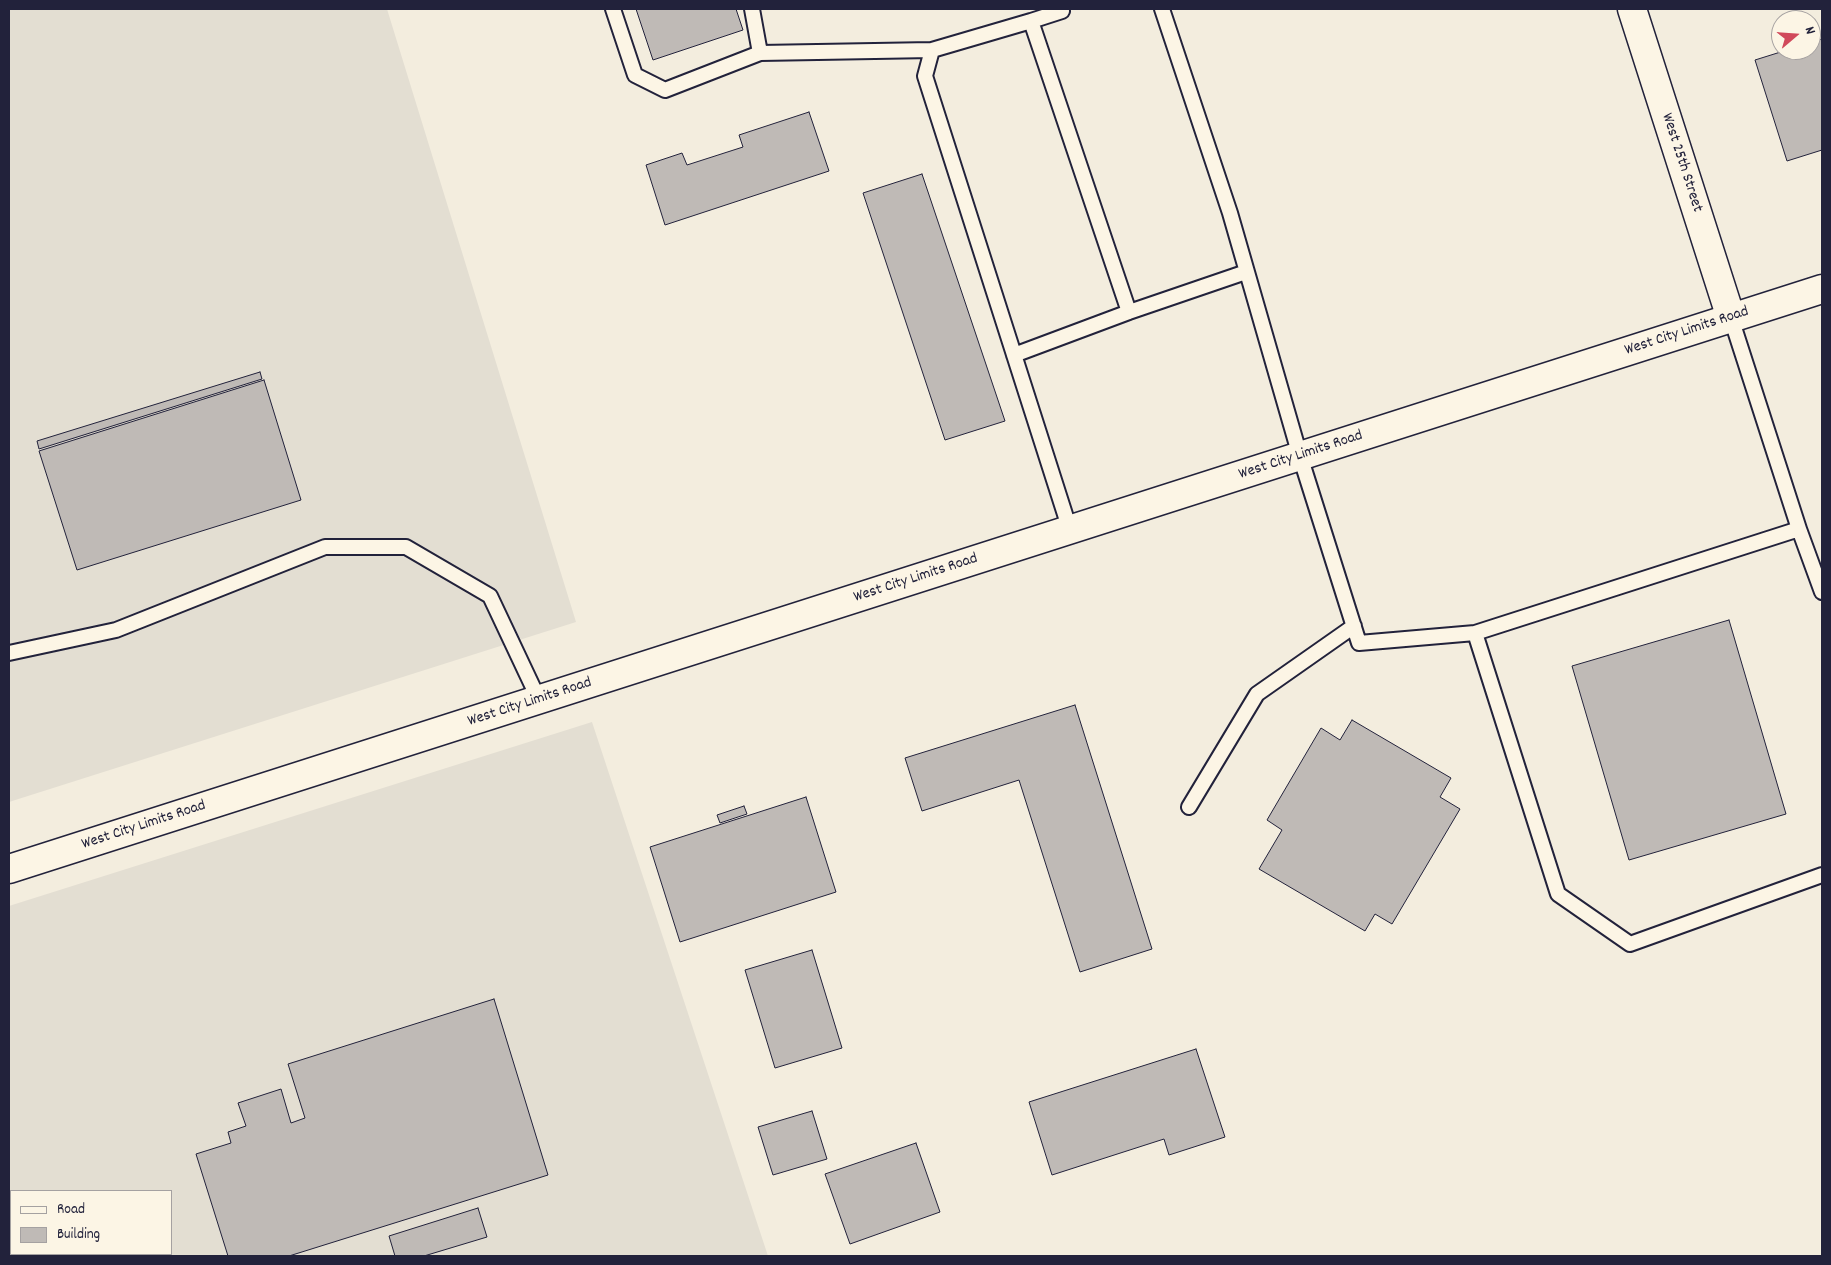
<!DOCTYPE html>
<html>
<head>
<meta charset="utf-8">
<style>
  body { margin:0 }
  #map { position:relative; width:1831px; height:1265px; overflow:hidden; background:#f3edde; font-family:Dekko,sans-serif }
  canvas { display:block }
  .frame { position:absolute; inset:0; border:10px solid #22223b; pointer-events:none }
  .legend { position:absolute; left:10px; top:1190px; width:162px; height:65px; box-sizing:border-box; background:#fcf5e5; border:1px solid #a5a1a1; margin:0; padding:6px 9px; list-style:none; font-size:15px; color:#22223b }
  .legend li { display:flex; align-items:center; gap:10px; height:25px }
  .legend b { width:25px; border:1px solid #a5a1a1 }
  .north { position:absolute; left:1771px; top:10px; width:50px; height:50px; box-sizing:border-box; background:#fcf5e5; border:1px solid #a5a1a1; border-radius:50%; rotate:72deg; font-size:14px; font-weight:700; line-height:20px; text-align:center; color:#22223b }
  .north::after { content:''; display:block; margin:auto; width:18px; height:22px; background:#d1495b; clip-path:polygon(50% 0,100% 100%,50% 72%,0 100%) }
</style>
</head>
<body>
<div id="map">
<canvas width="1831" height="1265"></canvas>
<div class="frame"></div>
<ul class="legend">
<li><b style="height:6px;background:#fcf5e5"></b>Road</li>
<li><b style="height:14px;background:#bfbab6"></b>Building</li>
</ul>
<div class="north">N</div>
</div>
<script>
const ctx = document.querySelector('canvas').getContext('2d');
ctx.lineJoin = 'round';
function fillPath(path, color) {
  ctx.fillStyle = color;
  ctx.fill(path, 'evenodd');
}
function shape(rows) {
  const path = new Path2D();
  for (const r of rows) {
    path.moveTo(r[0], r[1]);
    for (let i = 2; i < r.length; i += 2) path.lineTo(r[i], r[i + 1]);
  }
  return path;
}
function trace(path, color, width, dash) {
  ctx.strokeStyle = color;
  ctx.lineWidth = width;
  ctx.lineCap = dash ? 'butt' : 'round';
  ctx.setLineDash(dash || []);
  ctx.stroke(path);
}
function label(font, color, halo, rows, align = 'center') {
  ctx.font = font + ' Dekko,sans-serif';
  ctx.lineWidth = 4;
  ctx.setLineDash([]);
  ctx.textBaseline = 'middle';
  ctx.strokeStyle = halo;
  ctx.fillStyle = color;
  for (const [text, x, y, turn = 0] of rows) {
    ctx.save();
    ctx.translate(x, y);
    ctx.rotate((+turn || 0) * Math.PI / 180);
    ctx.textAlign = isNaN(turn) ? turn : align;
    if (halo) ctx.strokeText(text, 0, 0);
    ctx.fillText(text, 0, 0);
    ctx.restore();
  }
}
const built = shape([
  [9,9,387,9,576,622,9,802],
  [592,722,768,1256,9,1256,9,906],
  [11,1191,171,1191,171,1254,11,1254]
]);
const building = shape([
  [636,9,736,9,743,30,653,60,636,9],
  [1822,39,1822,150,1787,161,1755,60,1787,50,1811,50,1811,42,1822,39],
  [809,112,829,171,665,225,646,165,682,153,687,165,743,147,739,135,809,112],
  [922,174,1005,421,945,440,863,193,922,174],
  [260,372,262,379,39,449,37,441,260,372],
  [264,380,301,500,77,570,39,451,264,380],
  [1729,620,1786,814,1629,860,1572,666,1729,620],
  [1075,705,1152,949,1080,972,1019,780,922,811,905,758,1075,705],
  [1352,720,1451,778,1440,797,1460,809,1392,924,1375,914,1365,931,1259,869,1282,830,1267,820,1321,728,1340,740,1352,720],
  [806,797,836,892,680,942,650,847,806,797],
  [744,806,747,814,720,823,717,815,744,806],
  [812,950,842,1048,775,1068,745,970,812,950],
  [494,999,548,1175,289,1256,228,1256,196,1154,231,1143,228,1132,246,1126,238,1103,281,1089,291,1123,305,1118,288,1064,494,999],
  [1196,1049,1225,1137,1169,1155,1164,1139,1052,1175,1029,1102,1196,1049],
  [812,1111,827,1159,773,1175,758,1127,812,1111],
  [916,1143,940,1212,850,1244,825,1174,916,1143],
  [478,1208,487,1237,424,1256,395,1256,389,1236,478,1208]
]);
const lane = shape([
  [613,9,635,75,665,90,760,53,932,50],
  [752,9,760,53],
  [1061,9,1062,11,1031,21,1129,312,1246,272],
  [1162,9,1230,213,1300,456,1359,643,1475,633,1799,529,1731,318],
  [1031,21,932,50,925,76,1070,530],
  [1014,355,1129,312],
  [1799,529,1822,592],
  [1475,633,1558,894,1630,944,1822,875],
  [9,653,116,630,325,547,406,547,490,596,539,700],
  [1189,807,1257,694,1354,626]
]);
const street = shape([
  [1632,9,1731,318]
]);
const secondary = shape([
  [9,869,1822,289]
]);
const streetNames = [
  ["West 25th Street",1681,163,72],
  ["West City Limits Road",1687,332,-18],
  ["West City Limits Road",1301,456,-18],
  ["West City Limits Road",916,579,-18],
  ["West City Limits Road",530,703,-18],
  ["West City Limits Road",144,826,-18]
];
fillPath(built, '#e3ded2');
fillPath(building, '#bfbab6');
trace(building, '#22223b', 1);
trace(lane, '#22223b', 18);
trace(street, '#22223b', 31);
trace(secondary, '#22223b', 31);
trace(lane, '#fcf5e5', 14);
trace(street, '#fcf5e5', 28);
trace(secondary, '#fcf5e5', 28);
label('16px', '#22223b', '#fcf5e5', streetNames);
</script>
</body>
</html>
